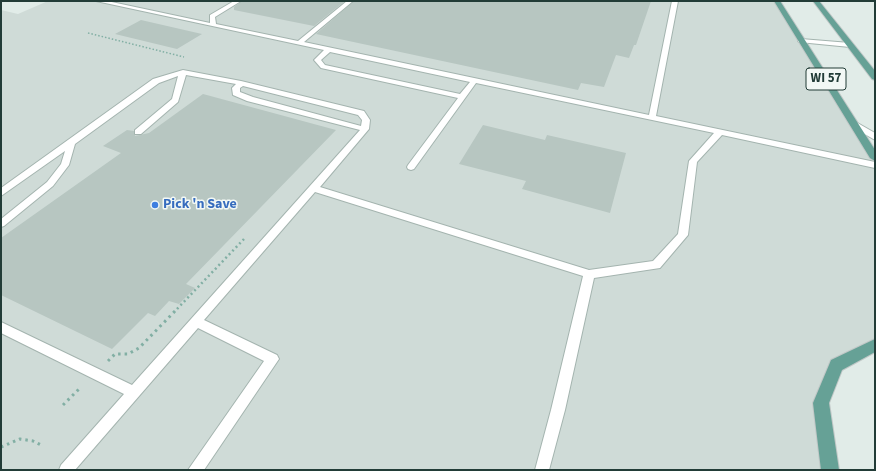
<!DOCTYPE html>
<html>
<head>
<meta charset="utf-8">
<style>
  body { margin:0 }
  #map { position:relative; width:876px; height:471px; overflow:hidden; background:#e1ece8; font-family:"Source Sans 3",sans-serif }
  canvas { display:block }
  .frame { position:absolute; inset:0; border:2px solid #223c37; pointer-events:none }
</style>
</head>
<body>
<div id="map">
<canvas width="876" height="471"></canvas>
<div class="frame"></div>
</div>
<script>
const ctx = document.querySelector('canvas').getContext('2d');
ctx.lineJoin = 'round';
function fillPath(path, color) {
  ctx.fillStyle = color;
  ctx.fill(path, 'evenodd');
}
function shape(rows) {
  const path = new Path2D();
  for (const r of rows) {
    path.moveTo(r[0], r[1]);
    for (let i = 2; i < r.length; i += 2) path.lineTo(r[i], r[i + 1]);
  }
  return path;
}
function trace(path, color, width, dash) {
  ctx.strokeStyle = color;
  ctx.lineWidth = width;
  ctx.lineCap = dash ? 'butt' : 'round';
  ctx.setLineDash(dash || []);
  ctx.stroke(path);
}
function label(font, color, halo, rows, align = 'center') {
  ctx.font = font + ' "Source Sans 3",sans-serif';
  ctx.lineWidth = 3;
  ctx.setLineDash([]);
  ctx.textBaseline = 'middle';
  ctx.strokeStyle = halo;
  ctx.fillStyle = color;
  for (const [text, x, y, turn = 0] of rows) {
    ctx.save();
    ctx.translate(x, y);
    ctx.rotate((+turn || 0) * Math.PI / 180);
    ctx.textAlign = isNaN(turn) ? turn : align;
    if (halo) ctx.strokeText(text, 0, 0);
    ctx.fillText(text, 0, 0);
    ctx.restore();
  }
}
const built = shape([
  [48,1,778,1,875,158,875,345,836,365,821,403,830,470,1,470,1,10,18,14]
]);
const building = shape([
  [242,1,345,1,314,26,234,10,234,7],
  [354,1,651,1,636,45,634,45,629,58,616,55,604,87,581,83,578,90,316,34],
  [141,20,202,34,177,49,115,34],
  [203,94,336,130,186,284,195,288,179,304,169,301,155,316,148,313,112,349,1,295,1,238,121,153,103,146,127,130,134,131,135,136,149,133],
  [483,125,545,140,547,135,626,153,610,213,522,189,526,181,459,164]
]);
const pathFar2 = shape([
  [88,33,184,57]
]);
const pathFar1 = shape([
  [177,309,244,239]
]);
const path = shape([
  [108,361,115,354,128,354,139,348,178,308],
  [63,405,81,387],
  [1,447,20,439,33,441,43,446]
]);
const lane = shape([
  [96,1,107,1,210,23,210,15,234,1,241,1,215,17,216,24,298,41,347,1,353,1,304,42,649,115,672,1,678,1,656,116,875,162,875,168,722,135,697,162,688,235,660,268,594,278,565,410,549,470,535,470,551,410,583,276,315,192,204,320,277,355,279,359,204,470,188,470,264,361,198,328,75,470,59,470,61,465,124,394,1,333,1,322,132,385,360,130,247,101,233,95,232,88,236,84,186,75,178,102,141,134,135,134,135,130,172,99,178,76,159,83,75,144,69,165,53,186,4,226,1,227,1,219,47,182,61,164,65,151,1,196,1,188,153,79,183,70,241,81,364,111,370,120,369,129,320,187,589,270,653,261,678,234,689,161,714,133,476,83,414,169,411,170,408,169,407,167,408,165,458,98,321,68,314,60,324,50,96,1],
  [330,52,470,82,460,94,325,65,321,60,330,52],
  [243,86,358,115,362,120,361,126,253,97,240,92,240,88,243,86],
  [801,39,850,43,853,45,850,47,799,42,798,41,801,39]
]);
const street = shape([
  [854,121,875,133,875,140,851,126,851,122,854,121]
]);
const primary = shape([
  [774,1,780,1,875,150,875,161,870,158,774,1],
  [813,1,819,1,875,71,875,80,872,79,813,1],
  [875,339,875,352,842,370,829,403,839,470,821,470,813,403,829,365,831,360,875,339]
]);
const markers = [
  [155,205,4,"#3f7fe0"]
];
const shields = [
  [826,79,40]
];
const shieldNames = [
  ["WI 57",826,79]
];
const shopNames = [
  ["Pick 'n Save",163,205]
];
fillPath(built, '#cfdbd7');
fillPath(building, '#b7c6c1');
trace(lane, '#a4b4af', 2);
trace(street, '#a4b4af', 2);
trace(primary, '#c1c8c7', 2);
trace(pathFar2, '#82afa4', 1.5, [1.5, 2]);
trace(pathFar1, '#82afa4', 2.5, [2, 3]);
trace(path, '#82afa4', 3, [2.5, 4]);
fillPath(lane, '#fff');
fillPath(street, '#fff');
fillPath(primary, '#66a196');
for (const [x, y, r, color] of markers) {
  const dot = new Path2D();
  dot.arc(x, y, r, 0, 2 * Math.PI);
  ctx.fillStyle = color;
  ctx.fill(dot);
  trace(dot, '#f2f8f5', 1.5);
}
for (const [x, y, w] of shields) {
  const box = new Path2D();
  box.roundRect(x - w / 2, y - 11, w, 22, 3);
  ctx.fillStyle = '#f2f8f5';
  ctx.fill(box);
  trace(box, '#223c37', 1);
}
label('bold 13px', '#223c37', null, shieldNames);
label('bold 14px', '#366cbe', '#f2f8f5', shopNames, 'left');
</script>
</body>
</html>
